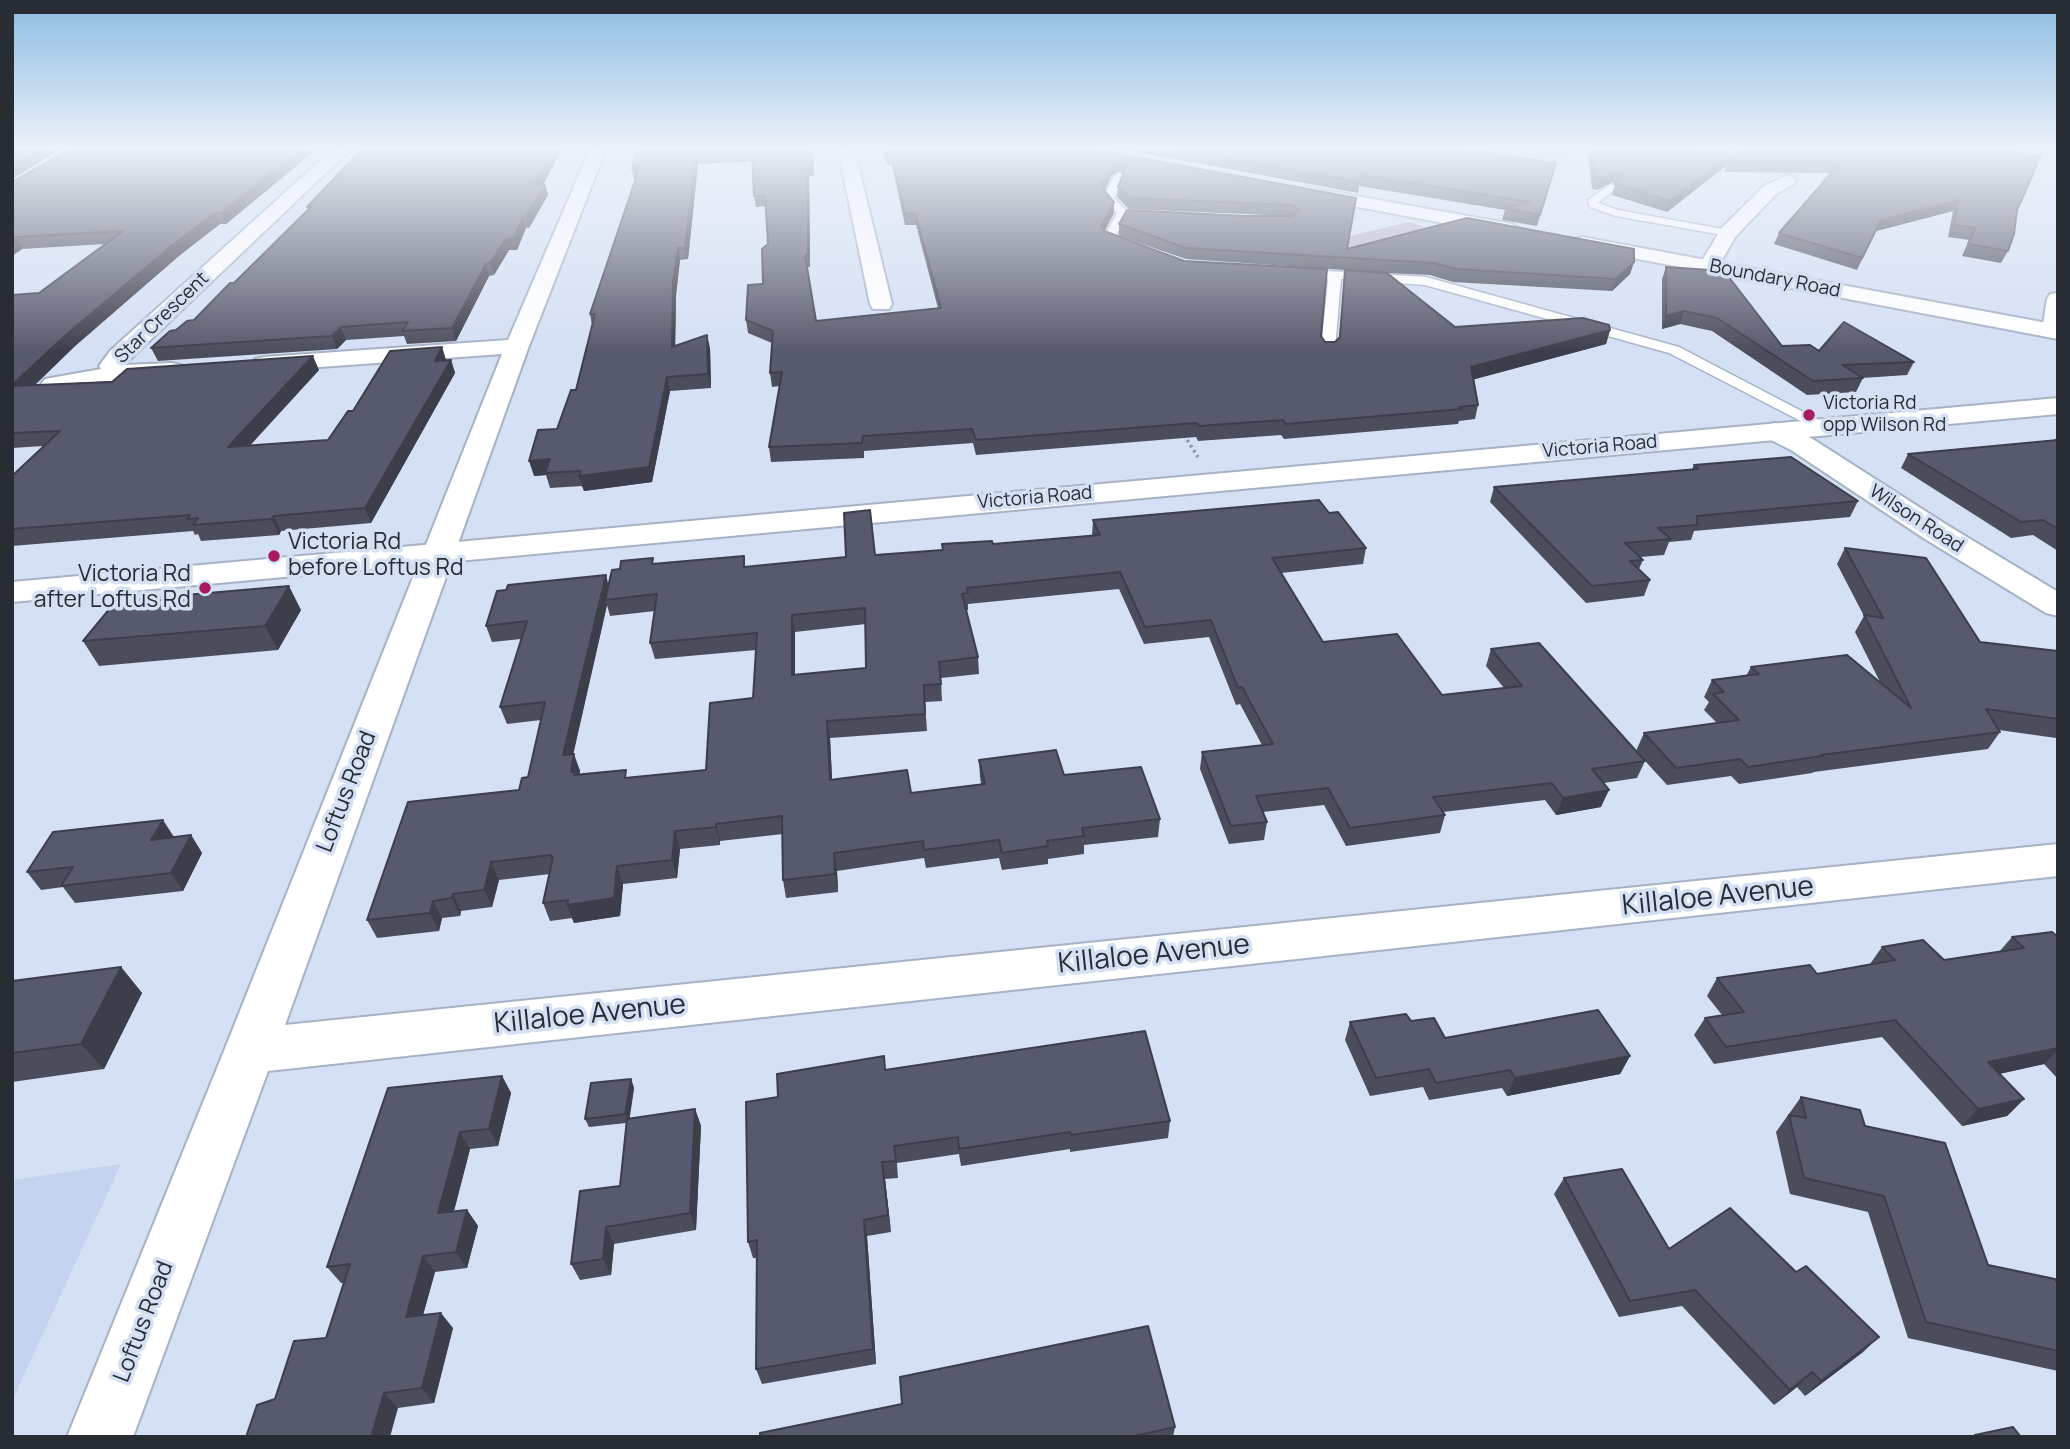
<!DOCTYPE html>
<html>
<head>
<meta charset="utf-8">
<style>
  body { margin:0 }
  #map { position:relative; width:2070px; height:1449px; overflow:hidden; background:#d4e0f4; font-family:Manrope,sans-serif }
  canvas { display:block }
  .frame { position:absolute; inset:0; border:14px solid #282d34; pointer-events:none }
</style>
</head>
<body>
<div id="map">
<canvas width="2070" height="1449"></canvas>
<div class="frame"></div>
</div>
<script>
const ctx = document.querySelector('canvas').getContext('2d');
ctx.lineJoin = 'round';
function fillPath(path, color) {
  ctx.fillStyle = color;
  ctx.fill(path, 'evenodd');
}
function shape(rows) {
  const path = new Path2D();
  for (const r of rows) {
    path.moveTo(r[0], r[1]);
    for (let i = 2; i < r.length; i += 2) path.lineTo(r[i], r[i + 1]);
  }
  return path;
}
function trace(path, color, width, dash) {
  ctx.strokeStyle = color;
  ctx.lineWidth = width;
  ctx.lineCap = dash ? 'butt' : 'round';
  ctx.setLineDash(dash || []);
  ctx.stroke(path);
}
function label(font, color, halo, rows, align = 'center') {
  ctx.font = font + ' Manrope,sans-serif';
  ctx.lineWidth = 7;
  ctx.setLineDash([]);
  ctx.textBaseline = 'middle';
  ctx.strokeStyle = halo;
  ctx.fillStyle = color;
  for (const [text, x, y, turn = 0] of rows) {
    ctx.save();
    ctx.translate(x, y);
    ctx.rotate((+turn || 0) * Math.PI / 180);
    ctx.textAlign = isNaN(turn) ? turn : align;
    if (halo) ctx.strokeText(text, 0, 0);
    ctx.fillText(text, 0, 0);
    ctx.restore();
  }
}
const built = shape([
  [1431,149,1586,149,1559,170],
  [121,1164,12,1401,12,1180]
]);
const green = shape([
  [1409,222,1437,231,1356,251,1329,241]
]);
const path = shape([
  [1184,435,1198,457]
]);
const lane = shape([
  [1119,173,1124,176,1114,198,1128,212,1115,237,1135,245,1137,247,1131,250,1103,239,1117,213,1103,199,1114,176,1119,173],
  [1611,184,1616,187,1615,189,1598,203,1618,210,1728,230,1734,233,1728,236,1616,216,1590,207,1588,200,1611,184],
  [1295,269,1426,277,1679,347,1832,427,1824,432,1818,430,1669,353,1425,285,1341,279,1335,350,1333,353,1323,353,1321,350,1328,279,1291,276,1291,270,1295,269]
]);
const street = shape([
  [333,149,351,149,124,365,172,363,181,365,184,370,181,375,54,392,45,389,41,384,45,379,101,369,99,366,110,351,333,149],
  [590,149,606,149,529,346,285,1025,2058,844,2058,876,268,1071,133,1437,67,1437,224,1051,502,354,264,371,255,369,252,364,255,359,264,357,508,340,590,149],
  [838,149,854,149,892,304,889,309,873,309,870,304,838,149],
  [1788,175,1796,180,1794,184,1776,194,1736,236,1716,270,1702,270,1699,266,1721,229,1764,186,1788,175],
  [1775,423,1811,438,1947,525,2058,592,2058,616,2046,613,1925,539,1791,450,1765,437,1762,431,1765,425,1775,423]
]);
const secondary = shape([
  [2058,293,2058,337,2053,338,2045,336,2042,331,2047,299,2050,294,2058,293],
  [2058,398,2058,414,12,602,12,582,2058,398]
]);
const primary = shape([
  [1306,187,1512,224,1521,230,1512,236,1300,196,1297,192,1306,187],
  [1582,237,2058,325,2058,339,1575,247,1572,243,1575,239,1582,237]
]);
const wall = shape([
  [317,149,226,224,220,224,180,255,75,346,35,385,319,370,249,446,328,440,353,411,442,347,446,360,451,360,455,373,371,523,281,531,279,535,201,541,198,534,195,535,193,531,12,546,12,476,43,446,12,448,12,295,39,293,105,244,22,249,12,256,12,182],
  [562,149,543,185,545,185,548,195,529,228,526,228,517,250,509,250,494,275,489,276,456,341,407,344,404,336,346,340,337,349,158,361,151,348,176,330,194,320,308,211,307,207],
  [637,149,813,149,814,176,809,176,810,267,807,267,816,321,938,308,916,225,905,225,892,165,887,165,882,149,1093,149,1356,198,1347,249,1634,262,1630,274,1612,291,1453,282,1430,275,1387,273,1455,327,1610,330,1606,344,1474,379,1478,405,1475,419,1459,421,1458,424,1284,439,1281,435,1198,441,1196,437,976,455,973,443,864,451,864,458,771,462,769,447,780,386,772,387,770,373,772,343,748,333,746,320,763,284,768,244,766,206,756,207,754,196,753,161,698,164,688,259,680,260,676,295,675,346,710,348,711,388,670,391,652,482,584,491,582,486,550,488,546,475,534,476,576,390,592,325,590,314,636,179,634,180,632,169],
  [1118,171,1123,174,1118,187,1117,197,1129,209,1290,216,1245,216,1119,224,1119,236,1186,259,1345,270,1339,338,1335,342,1325,342,1321,336,1104,231,1114,213,1114,202,1104,191,1112,175],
  [1122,149,1460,149,1556,163,1537,226,1502,220,1505,210,1359,186,1358,193],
  [1589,149,1689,149,1731,159,2017,153,2017,210,2008,251,2001,263,1962,256,1969,240,1948,237,1953,211,1876,231,1857,270,1774,244,1779,233,1831,173,1724,172,1727,165,1667,212,1612,195,1615,184,1612,182,1597,190,1592,189,1588,152],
  [1666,267,1782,346,1914,362,1907,375,1862,378,1863,378,1856,392,1807,395,1712,331,1680,324,1662,329,1662,279],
  [2058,435,2058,551,2033,535,2011,538,1901,468,1908,454,2054,441],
  [1694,465,1858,501,1850,517,1694,531,1691,540,1669,542,1664,555,1640,557,1643,560,1639,569,1650,580,1644,596,1586,603,1490,502,1494,487,1692,469],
  [1329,513,1366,548,1363,564,1281,573,1323,642,1442,695,1504,688,1486,666,1491,649,1645,761,1637,778,1604,783,1601,807,1556,815,1545,800,1443,812,1445,815,1440,833,1346,846,1324,805,1263,812,1267,822,1264,840,1229,844,1200,769,1202,752,1262,745,1240,704,1236,705,1209,637,1144,644,1119,589,968,604,968,610,966,610,978,657,979,674,941,678,942,701,925,702,927,731,830,738,832,780,911,793,981,784,980,777,979,760,1064,775,1160,819,1158,837,1084,845,1084,854,1048,859,1048,864,1002,870,999,858,926,868,924,858,837,871,838,892,786,898,783,880,783,834,720,841,720,845,680,849,677,878,623,884,620,916,574,923,572,918,550,921,543,903,550,874,499,880,492,907,461,911,460,916,442,918,439,931,377,938,367,920,519,790,528,777,541,720,507,724,500,707,521,639,492,642,486,626,608,586,654,564,746,567,1092,536,1093,520],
  [607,605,610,616,655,611,650,643,655,659,756,650,753,698,706,770,628,778,579,775,580,771,573,754],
  [866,624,866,668,795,675,795,632],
  [1845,548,1980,642,2058,651,2058,740,2056,738,1999,730,2000,732,1988,749,1814,772,1812,773,1739,784,1731,776,1667,785,1636,751,1644,733,1717,723,1704,710,1709,702,1704,697,1712,680,1746,676,1751,667,1880,682,1855,632,1864,616,1837,564],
  [301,610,278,650,99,666,83,641],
  [191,835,202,853,183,891,75,903,63,887,41,890,27,872,174,837],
  [2012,937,2058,937,2058,1079,2044,1064,1999,1074,2024,1099,2007,1116,1962,1126,1882,1037,1714,1064,1694,1035,1705,1018,1722,1015,1707,996,1717,978,1817,974,1870,964,1882,947,1944,960,1999,952],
  [121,967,142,993,104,1069,12,1082,12,981],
  [1350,1022,1445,1038,1630,1056,1620,1074,1507,1096,1502,1088,1429,1100,1423,1087,1370,1096,1345,1040],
  [886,1070,1170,1121,1168,1138,1070,1152,1070,1149,961,1166,959,1154,897,1163,898,1178,885,1179,891,1232,867,1236,876,1364,762,1384,756,1369,757,1258,753,1258,748,1242,778,1097],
  [502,1076,511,1093,498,1146,470,1149,454,1211,467,1210,478,1226,467,1268,435,1272,423,1315,453,1328,434,1403,398,1408,275,1399,326,1338,344,1283,341,1283,327,1267],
  [631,1079,634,1088,629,1119,695,1109,701,1126,696,1230,614,1244,611,1275,580,1280,571,1264,620,1186,626,1123,589,1127,585,1119],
  [1801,1097,1865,1126,1988,1265,2058,1284,2058,1371,1908,1338,1868,1212,1790,1194,1776,1132],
  [1564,1178,1669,1249,1863,1352,1805,1396,1797,1387,1774,1405,1682,1306,1619,1317,1554,1194],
  [1175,1427,1173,1437,760,1437]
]);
const shadedWall = shape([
  [40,149,61,149,12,179,12,165],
  [301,149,317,149,226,224,221,213],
  [554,149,562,149,537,196,534,185],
  [696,153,698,164,688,259,685,248],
  [1733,153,1730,161,1728,161,1727,165,1667,212,1670,201],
  [1118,161,1118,171,1112,175,1101,198,1101,187,1112,165],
  [808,166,809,176,810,267,808,255],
  [1615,171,1612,182,1597,190,1600,180],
  [545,185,548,195,529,228,526,217],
  [1959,200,1953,211,1876,231,1857,270,1881,220],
  [1114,202,1114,213,1101,238,1101,226],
  [215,213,220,224,180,255,75,346,19,400,12,388,12,385,68,333,175,243],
  [523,217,526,228,517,250,509,250,494,275,490,263,506,239],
  [16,237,22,249,12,256,12,240],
  [678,248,680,260,676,295,675,360,672,347,673,282],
  [1634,262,1630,274,1612,291,1616,279],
  [486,264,489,276,456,341,452,328],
  [1684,311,1680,324,1662,329,1666,316],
  [341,327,346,340,337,349,332,336],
  [1610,330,1606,344,1468,381,1471,367],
  [707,335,710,348,711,388,708,374],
  [442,347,446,361,435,361],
  [313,356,319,370,235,462,228,447],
  [451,360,455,373,371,523,365,508],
  [667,377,670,391,652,482,584,491,579,476],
  [550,459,546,475,534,476,529,461],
  [274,516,281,531,279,535,271,519],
  [606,575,610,591,605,600,607,605,569,773,563,755],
  [289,586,301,610,278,650,265,626],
  [792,615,795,632,795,692,792,675],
  [827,721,830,738,833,798,830,780],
  [574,754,580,771,578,781,571,772],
  [1609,790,1601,807,1556,815,1563,798],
  [163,820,174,837,151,840],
  [716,824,720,841,720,845,716,827],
  [675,831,680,849,677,878,672,860],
  [191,835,202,853,183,891,171,873],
  [834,853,837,871,838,892,835,874],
  [491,862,499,880,492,907,484,890],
  [617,866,623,884,620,916,574,923,567,905],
  [453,894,461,911,460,916,452,898],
  [433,901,442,918,439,931,430,913],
  [121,967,142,993,104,1069,81,1044],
  [2058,1048,2058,1050,2044,1064,1972,1080,1988,1062],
  [1630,1056,1620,1074,1507,1096,1515,1078],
  [502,1076,511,1093,498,1146,489,1129],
  [631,1079,634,1088,629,1123,625,1114],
  [2024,1099,2007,1116,1962,1126,1978,1109],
  [695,1109,701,1126,696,1230,690,1213],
  [460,1132,470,1149,449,1230,438,1213],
  [882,1162,885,1179,891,1232,888,1215],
  [467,1210,478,1226,467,1268,456,1252],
  [864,1220,867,1236,876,1364,873,1349],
  [606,1227,614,1244,611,1275,603,1259],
  [423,1256,435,1272,418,1333,406,1317],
  [441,1313,453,1328,434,1403,422,1388],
  [1879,1337,1863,1352,1805,1396,1821,1381],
  [1812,1372,1797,1387,1774,1405,1790,1390],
  [384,1393,398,1408,390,1437,371,1437]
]);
const building = shape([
  [12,149,40,149,12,165,12,149],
  [70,149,301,149,221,213,215,213,175,243,68,333,12,385,12,295,39,293,123,231,16,237,12,240,12,182,70,149],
  [362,149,554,149,534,185,545,185,526,217,523,217,514,238,506,239,490,263,486,264,452,328,402,331,408,322,341,327,332,336,151,348,170,331,176,330,187,321,194,320,230,283,234,283,311,207,307,207,362,149],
  [637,149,812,149,813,166,808,166,808,255,805,255,816,321,941,308,915,213,905,214,891,155,886,155,884,149,1093,149,1356,198,1347,249,1467,218,1634,249,1634,262,1616,279,1456,269,1433,263,1186,248,1119,224,1127,210,1245,216,1292,216,1300,210,1292,205,1130,198,1118,187,1127,165,1118,161,1112,165,1101,187,1114,202,1101,226,1104,231,1184,261,1327,269,1321,336,1325,342,1335,342,1340,337,1345,270,1387,273,1455,327,1583,318,1609,325,1610,330,1471,367,1478,405,1459,407,1462,409,1286,424,1283,420,1199,426,1197,423,976,440,972,429,863,436,862,443,769,447,782,372,770,373,773,331,746,320,748,285,763,284,762,249,768,244,765,195,754,196,752,151,696,153,685,248,678,248,673,282,672,347,707,335,708,374,667,377,649,467,579,476,581,471,545,473,550,459,529,461,538,430,557,429,571,390,576,390,595,314,590,314,639,169,632,169,637,149],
  [1177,149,1460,149,1556,163,1540,215,1505,208,1530,202,1361,175,1359,182,1177,149],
  [1592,149,1689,149,1733,153,1670,201,1615,184,1622,176,1615,171,1600,180,1596,178,1592,149],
  [1742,149,2019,149,2017,153,2041,156,2017,210,2014,234,2008,251,1968,244,1975,228,1954,225,1959,200,1881,220,1862,258,1779,233,1840,163,1728,161,1742,149],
  [1666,267,1710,270,1728,276,1782,346,1810,345,1819,351,1844,322,1914,362,1842,365,1863,378,1813,381,1717,318,1684,311,1666,316,1666,267],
  [442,347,435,361,451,360,365,508,274,516,271,519,193,525,198,518,187,519,190,515,12,529,12,476,60,431,12,433,12,386,112,382,127,369,313,356,228,447,328,440,348,411,353,411,390,351,442,347],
  [2058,440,2058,529,2043,520,2021,522,1908,454,2058,440],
  [1791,457,1858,501,1697,516,1697,525,1658,528,1671,539,1625,543,1643,560,1630,561,1650,580,1592,586,1494,487,1698,469,1694,465,1791,457],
  [1319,500,1329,513,1338,512,1366,548,1272,558,1323,642,1397,634,1442,695,1522,686,1491,649,1539,643,1645,761,1592,769,1609,790,1563,798,1552,783,1433,797,1445,815,1350,828,1328,788,1256,796,1267,822,1231,826,1202,752,1273,744,1242,687,1238,688,1211,620,1145,627,1120,572,967,588,968,593,962,594,978,657,939,662,941,684,924,685,925,714,827,721,830,780,907,770,911,793,985,784,979,760,1056,750,1064,775,1141,767,1160,819,1082,828,1084,836,1047,841,1048,846,1002,853,999,840,924,850,923,841,834,853,835,874,783,880,782,816,716,824,716,827,675,831,672,860,617,866,614,898,567,905,568,900,543,903,553,857,551,858,551,855,491,862,484,890,453,894,452,898,433,901,430,913,367,920,408,802,519,790,522,778,528,777,545,702,500,707,527,621,486,626,497,591,506,590,508,585,606,575,563,755,574,754,571,772,575,772,574,775,626,770,625,778,706,770,710,703,753,698,757,633,650,643,657,594,605,600,612,570,620,569,621,561,653,558,652,564,744,556,744,567,846,557,844,513,870,510,875,555,943,550,942,544,992,541,993,544,1100,535,1093,520,1319,500],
  [865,608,866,668,792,675,792,615,865,608],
  [1845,548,1926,558,1980,642,2058,651,2058,719,1986,709,2000,732,1821,755,1822,756,1748,767,1740,759,1676,768,1644,733,1739,720,1713,694,1724,692,1712,680,1759,674,1751,667,1847,655,1911,708,1864,615,1883,618,1845,548],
  [289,586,265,626,83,641,116,601,289,586],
  [163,820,151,840,191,835,171,873,61,886,73,867,27,872,53,832,163,820],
  [2052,932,2058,937,2058,1048,1988,1062,2024,1099,1978,1109,1895,1020,1726,1047,1705,1018,1744,1012,1717,978,1810,965,1817,974,1895,960,1882,947,1923,940,1944,960,2024,948,2012,937,2052,932],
  [121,967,81,1044,12,1053,12,981,121,967],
  [1598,1010,1630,1056,1515,1078,1510,1070,1436,1083,1429,1069,1376,1078,1350,1022,1406,1014,1411,1021,1434,1018,1445,1038,1598,1010],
  [1145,1031,1170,1121,1071,1135,1070,1132,959,1149,958,1137,894,1146,896,1161,882,1162,888,1215,864,1220,873,1349,756,1369,757,1240,748,1242,746,1102,778,1097,777,1074,884,1056,885,1070,1145,1031],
  [502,1076,489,1129,460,1132,438,1213,467,1210,456,1252,423,1256,406,1317,441,1313,422,1388,384,1393,371,1437,246,1437,257,1405,275,1399,294,1341,326,1338,350,1264,327,1267,388,1088,502,1076],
  [631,1079,625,1114,585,1119,591,1083,631,1079],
  [1801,1097,1860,1110,1865,1126,1945,1143,1988,1265,2055,1279,2058,1284,2058,1351,1926,1322,1884,1196,1804,1178,1789,1115,1806,1118,1801,1097],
  [695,1109,690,1213,606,1227,603,1259,571,1264,580,1191,620,1186,627,1119,695,1109],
  [1622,1169,1669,1249,1730,1208,1796,1272,1806,1266,1879,1337,1821,1381,1812,1372,1790,1390,1695,1290,1630,1301,1564,1178,1622,1169],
  [1148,1326,1175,1427,1130,1437,760,1437,760,1433,902,1404,900,1377,1148,1326],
  [2013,1427,2021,1437,1976,1437,1975,1435,2013,1427]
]);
const markers = [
  [1809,415,7,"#a71c5f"],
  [274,556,7,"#a71c5f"],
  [205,588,7,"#a71c5f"]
];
const farStreetnames = [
  ["Boundary Road",1775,279,11],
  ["Star Crescent",162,318,-44],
  ["Victoria Road",1600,447,-5],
  ["Victoria Road",1035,498,-5],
  ["Wilson Road",1916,519,33]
];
const farPoinames = [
  ["Victoria Rd",1823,404],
  ["opp Wilson Rd",1823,426]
];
const poiNames = [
  ["Victoria Rd",288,543],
  ["before Loftus Rd",288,569],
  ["Victoria Rd",191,575,"right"],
  ["after Loftus Rd",191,601,"right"]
];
const streetNames = [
  ["Loftus Road",347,792,-69],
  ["Loftus Road",144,1322,-69]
];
const nearStreetnames = [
  ["Killaloe Avenue",1718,897,-6],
  ["Killaloe Avenue",1154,955,-6],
  ["Killaloe Avenue",590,1015,-6]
];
fillPath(built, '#c4d4ee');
fillPath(green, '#b9b0cd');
trace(lane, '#a7b2c5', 3);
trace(street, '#a7b2c5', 4);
trace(secondary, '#a7b2c5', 4);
trace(primary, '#a7b2c5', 4);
trace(path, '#8c95a4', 3.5, [2.5, 3.5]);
fillPath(lane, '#fff');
fillPath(street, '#fff');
fillPath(secondary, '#fff');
fillPath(primary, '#fff');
fillPath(wall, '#4b4d5d');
fillPath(shadedWall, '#3d3e4c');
fillPath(building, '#57596c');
trace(building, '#3d3e4c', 2);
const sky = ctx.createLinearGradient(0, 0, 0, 352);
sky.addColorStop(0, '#8abce2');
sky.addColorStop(0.42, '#ecf1fa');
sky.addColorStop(1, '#ecf1fa00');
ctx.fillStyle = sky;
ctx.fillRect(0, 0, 2070, 352);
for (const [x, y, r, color] of markers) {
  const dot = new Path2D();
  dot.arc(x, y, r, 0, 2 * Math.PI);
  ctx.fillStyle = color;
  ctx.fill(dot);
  trace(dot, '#d4e0f4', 2.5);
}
label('19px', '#282d34', '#d4e0f4', farStreetnames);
label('19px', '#282d34', '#d4e0f4', farPoinames, 'left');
label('23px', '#282d34', '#d4e0f4', poiNames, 'left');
label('23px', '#282d34', '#d4e0f4', streetNames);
label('28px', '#282d34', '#d4e0f4', nearStreetnames);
</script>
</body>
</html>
